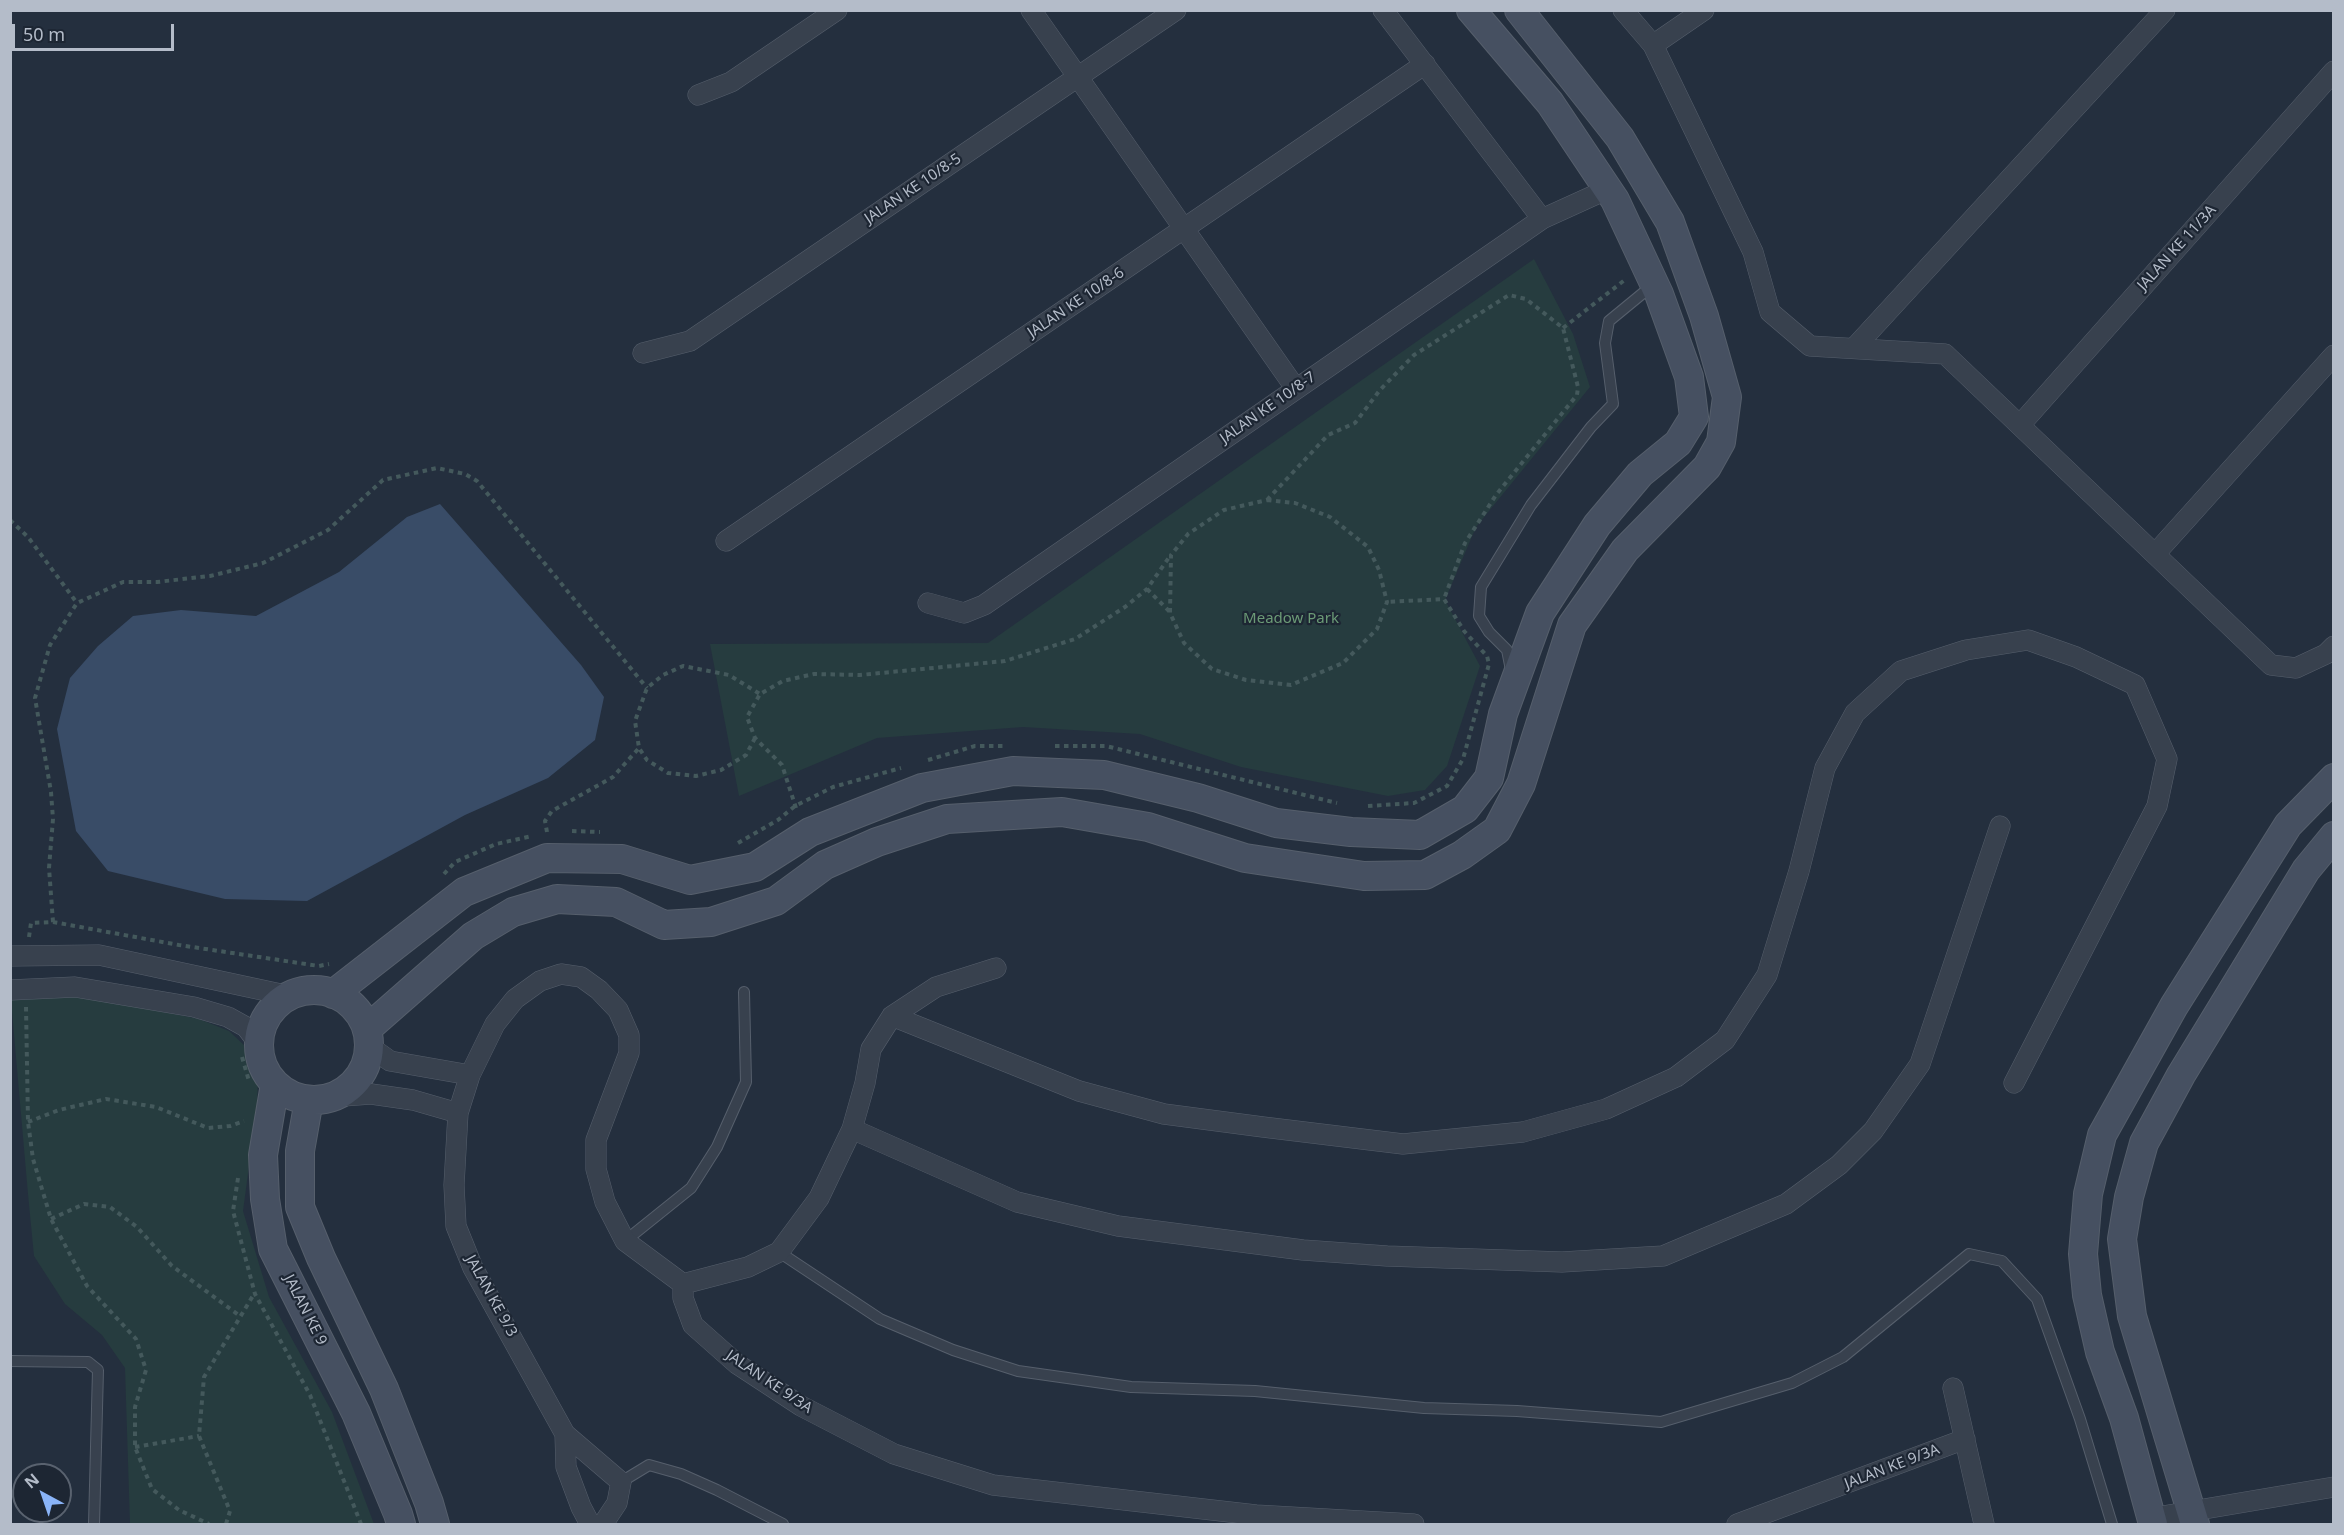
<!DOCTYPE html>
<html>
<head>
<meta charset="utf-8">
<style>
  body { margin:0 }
  #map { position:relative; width:2344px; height:1535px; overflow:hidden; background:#242f3e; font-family:"Noto Sans",sans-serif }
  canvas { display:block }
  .frame { position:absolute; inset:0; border:12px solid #b4bcc9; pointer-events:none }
  .north { position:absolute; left:12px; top:1463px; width:60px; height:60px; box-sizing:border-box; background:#1d2633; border:2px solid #59626f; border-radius:50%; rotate:320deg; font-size:16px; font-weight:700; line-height:24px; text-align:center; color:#b4bcc9 }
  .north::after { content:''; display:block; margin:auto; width:21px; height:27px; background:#8ab4f8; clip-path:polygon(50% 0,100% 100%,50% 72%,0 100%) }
  .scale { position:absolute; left:12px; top:24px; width:162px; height:27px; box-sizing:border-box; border:3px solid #b4bcc9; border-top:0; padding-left:8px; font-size:18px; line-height:21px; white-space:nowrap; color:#b4bcc9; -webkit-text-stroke:4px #1d2633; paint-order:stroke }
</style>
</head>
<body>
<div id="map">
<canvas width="2344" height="1535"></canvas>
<div class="frame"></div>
<div class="north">N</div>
<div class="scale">50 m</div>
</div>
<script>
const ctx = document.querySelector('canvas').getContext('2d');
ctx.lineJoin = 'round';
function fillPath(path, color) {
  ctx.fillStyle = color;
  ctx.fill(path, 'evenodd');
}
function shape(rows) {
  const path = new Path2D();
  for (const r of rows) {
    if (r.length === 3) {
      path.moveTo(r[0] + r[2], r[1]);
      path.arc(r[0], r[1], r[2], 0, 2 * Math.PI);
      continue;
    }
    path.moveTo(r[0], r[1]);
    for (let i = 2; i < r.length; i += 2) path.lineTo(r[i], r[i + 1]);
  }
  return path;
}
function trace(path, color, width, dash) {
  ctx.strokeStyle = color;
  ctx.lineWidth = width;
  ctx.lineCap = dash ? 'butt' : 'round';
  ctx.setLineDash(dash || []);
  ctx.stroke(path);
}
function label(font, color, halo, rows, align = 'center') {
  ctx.font = font + ' "Noto Sans",sans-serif';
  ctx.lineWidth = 4.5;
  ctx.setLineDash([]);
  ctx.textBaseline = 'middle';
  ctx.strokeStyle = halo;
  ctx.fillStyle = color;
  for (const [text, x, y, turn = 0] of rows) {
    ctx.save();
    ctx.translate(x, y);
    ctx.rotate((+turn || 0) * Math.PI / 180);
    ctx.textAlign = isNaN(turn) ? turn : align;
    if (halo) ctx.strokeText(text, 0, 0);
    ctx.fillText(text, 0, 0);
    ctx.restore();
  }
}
const green = shape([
  [1534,259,1573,334,1590,387,1476,527,1445,600,1480,666,1447,766,1425,790,1388,796,1241,767,1140,734,1023,727,877,738,739,796,710,644,988,643],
  [83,996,199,1019,229,1031,245,1046,258,1078,257,1106,243,1211,269,1297,332,1412,374,1524,130,1524,125,1368,102,1335,65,1304,34,1256,28,1194,11,1000]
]);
const water = shape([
  [440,504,581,665,604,697,595,740,548,778,465,815,307,901,225,899,108,871,76,831,57,729,70,678,98,646,133,616,181,610,256,616,339,572,407,517]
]);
const path = shape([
  [1563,328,1626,279],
  [1267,500,1328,435,1355,423,1380,390,1414,355,1509,295,1526,299,1563,328,1578,387,1577,395,1496,495,1465,543,1444,599],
  [1267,500,1295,503,1330,517,1368,547,1379,570,1387,602,1377,629,1343,663,1291,685,1246,680,1212,669,1184,643,1170,613,1171,555,1188,534,1224,510,1267,500],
  [10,520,28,537,77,603],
  [1147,589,1170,612],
  [755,738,746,755,721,770,696,776,668,773,647,760,639,748,635,721,647,688,663,675,683,666,729,675,760,694],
  [1055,746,1106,746,1337,803],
  [928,760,975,746,1003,746],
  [1368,806,1414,803,1447,786,1463,759,1489,664,1487,656,1464,631,1444,599,1387,602],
  [796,808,782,765,755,738,747,717,760,694,783,681,814,674,860,675,1005,661,1075,639,1125,607,1147,589,1170,556],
  [572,831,600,832],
  [547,832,545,821,552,811,613,777,639,748],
  [738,843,778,820,795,806,833,787,901,768],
  [444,874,455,862,496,844,532,836],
  [53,922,49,868,53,819,51,792,35,698,50,645,77,603,123,582,157,582,210,576,263,563,328,530,383,480,437,468,465,474,477,481,647,688],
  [29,937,31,923,53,922,179,945,319,966,329,964],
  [26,1007,28,1122,33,1159,51,1219,87,1286,136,1339,146,1370,135,1407,135,1447,152,1489,179,1510,209,1524],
  [242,1057,249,1081],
  [28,1122,59,1110,106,1099,156,1107,208,1128,230,1126,244,1121],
  [238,1178,233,1211,255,1294,310,1395,361,1524],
  [51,1219,84,1204,110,1207,137,1227,172,1266,240,1316],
  [135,1447,199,1436],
  [226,1524,230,1511,199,1436,204,1377,254,1294]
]);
const lane = shape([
  [1511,670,1507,650,1489,632,1479,616,1481,587,1531,505,1591,427,1613,404,1605,343,1609,321,1654,284],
  [625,1241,691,1188,717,1147,746,1082,744,992],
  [779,1252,880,1319,953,1350,1018,1371,1131,1387,1255,1391,1424,1408,1517,1411,1661,1422,1792,1383,1843,1357,1969,1254,2002,1261,2037,1299,2080,1419,2112,1524],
  [10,1361,88,1362,98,1370,94,1524],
  [621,1482,649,1465,681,1474,717,1490,783,1524]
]);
const street = shape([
  [1031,10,1296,389],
  [1383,10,1542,219],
  [1623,10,1653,45,1753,252,1770,312,1810,346,1945,354,2271,665,2296,668,2326,654,2334,646],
  [1653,45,1704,10],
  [698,95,731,82,837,10],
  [1855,347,2165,10],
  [643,353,690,341,1176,10],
  [2020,425,2334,71],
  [726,541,1425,64],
  [2155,554,2334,355],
  [928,603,964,613,984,605,1542,219,1608,189],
  [10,956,99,955,290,996],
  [10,990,75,987,194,1007,228,1017,246,1027,259,1044],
  [892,1016,1079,1091,1164,1114,1263,1127,1403,1144,1523,1132,1606,1109,1676,1077,1725,1040,1767,975,1799,871,1825,768,1855,713,1901,671,1966,650,2028,640,2076,657,2135,685,2167,759,2157,806,2014,1083],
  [369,1046,390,1061,470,1075],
  [330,1097,371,1094,413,1100,458,1113],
  [852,1129,1017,1202,1118,1226,1303,1250,1387,1256,1562,1262,1663,1256,1786,1204,1839,1165,1873,1131,1920,1064,2000,826],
  [683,1284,748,1267,779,1252,819,1198,852,1129,865,1083,871,1049,892,1016,936,987,996,968],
  [1953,1388,1984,1524],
  [565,1434,566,1467,581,1507,590,1524,593,1524],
  [2151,1518,2334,1487],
  [603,1524,617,1503,621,1482,565,1434,473,1268,456,1226,454,1185,458,1113,470,1075,495,1024,515,999,540,981,561,974,581,977,599,990,618,1010,629,1035,629,1053,596,1140,596,1169,605,1202,625,1241,683,1284,683,1298,693,1325,737,1364,801,1406,894,1454,993,1485,1256,1515,1414,1524],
  [1737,1524,1965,1439]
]);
const secondary = shape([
  [314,1045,55],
  [333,994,464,892,547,858,622,859,690,880,755,867,810,832,922,788,1013,771,1104,775,1198,798,1276,823,1351,832,1420,835,1465,809,1489,778,1503,714,1540,613,1597,525,1640,474,1678,443,1694,417,1689,377,1659,294,1615,200,1550,103,1471,10],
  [367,1029,473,936,513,912,557,899,616,902,664,925,711,922,776,901,825,865,877,842,947,819,1062,812,1148,827,1245,858,1364,876,1425,875,1462,855,1497,830,1521,784,1572,625,1625,550,1707,467,1721,442,1727,397,1704,316,1670,222,1620,138,1519,10],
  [275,1084,263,1155,265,1199,273,1249,356,1413,398,1514,401,1524],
  [309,1100,300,1151,300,1207,321,1258,384,1389,429,1503,435,1524],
  [2153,1524,2124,1418,2100,1352,2087,1295,2083,1254,2088,1194,2102,1135,2174,1006,2288,825,2334,778],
  [2195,1524,2132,1316,2122,1239,2129,1197,2144,1143,2181,1075,2306,870,2334,836]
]);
const streetNames = [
  ["JALAN KE 10/8-5",913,189,-34],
  ["JALAN KE 11/3A",2177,248,-48],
  ["JALAN KE 10/8-6",1076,303,-34],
  ["JALAN KE 10/8-7",1268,408,-35],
  ["JALAN KE 9/3",491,1296,61],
  ["JALAN KE 9",305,1310,63],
  ["JALAN KE 9/3A",769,1382,34],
  ["JALAN KE 9/3A",1892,1467,-21]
];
const parkNames = [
  ["Meadow Park",1291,619]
];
fillPath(green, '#263c3f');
fillPath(water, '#394c67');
trace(lane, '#565f6c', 12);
trace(street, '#565f6c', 21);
trace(secondary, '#565f6c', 30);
trace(path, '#44595c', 4, [4.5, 4.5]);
trace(lane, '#38414e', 10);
trace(street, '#38414e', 20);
trace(secondary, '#465061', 28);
label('15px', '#b4bcc9', '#1d2633', streetNames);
label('15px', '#6b9a76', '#1d2633', parkNames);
</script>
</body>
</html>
